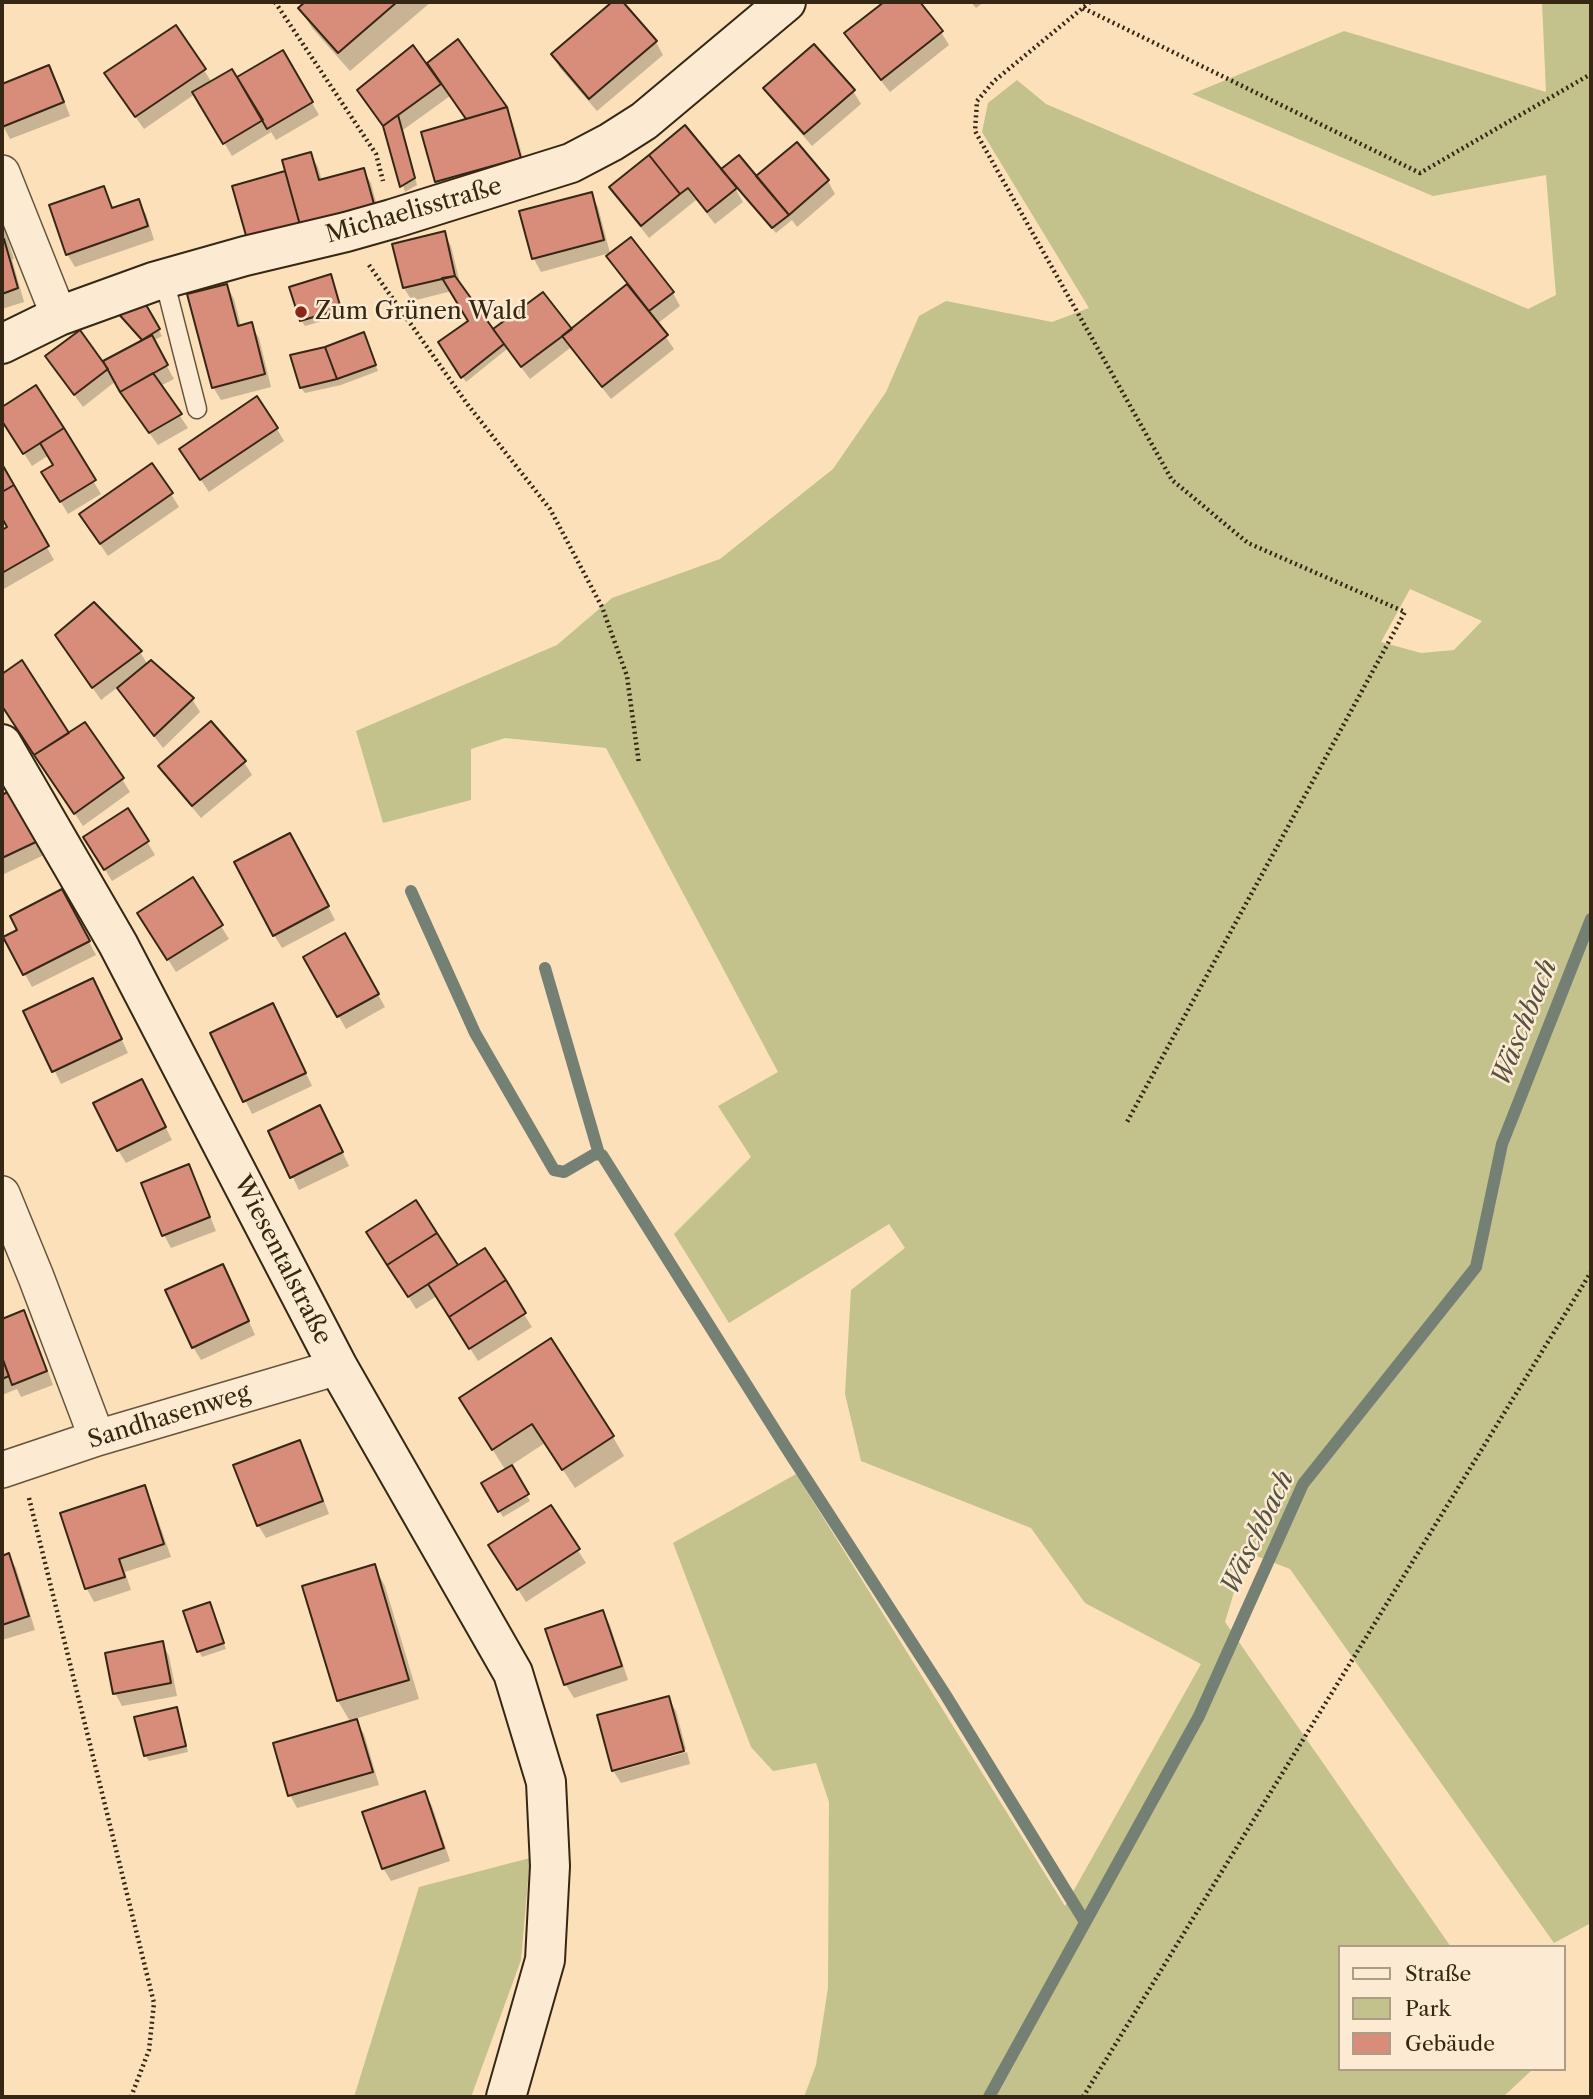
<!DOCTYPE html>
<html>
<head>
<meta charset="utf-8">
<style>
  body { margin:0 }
  #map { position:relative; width:1593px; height:2099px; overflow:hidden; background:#fbe0b9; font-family:"Libre Caslon Text",serif }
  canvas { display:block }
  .frame { position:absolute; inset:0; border:4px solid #352713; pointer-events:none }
  .legend { position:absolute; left:1338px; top:1945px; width:228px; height:126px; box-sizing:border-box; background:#fcebd2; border:2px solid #ac9d86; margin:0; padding:9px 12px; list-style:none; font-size:21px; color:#352713 }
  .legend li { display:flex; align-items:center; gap:14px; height:35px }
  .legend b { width:35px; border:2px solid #ac9d86 }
</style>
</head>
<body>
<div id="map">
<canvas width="1593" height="2099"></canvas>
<div class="frame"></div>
<ul class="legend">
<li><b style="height:9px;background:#fcebd2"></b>Straße</li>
<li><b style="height:19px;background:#c3c18c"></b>Park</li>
<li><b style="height:19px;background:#d78d79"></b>Gebäude</li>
</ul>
</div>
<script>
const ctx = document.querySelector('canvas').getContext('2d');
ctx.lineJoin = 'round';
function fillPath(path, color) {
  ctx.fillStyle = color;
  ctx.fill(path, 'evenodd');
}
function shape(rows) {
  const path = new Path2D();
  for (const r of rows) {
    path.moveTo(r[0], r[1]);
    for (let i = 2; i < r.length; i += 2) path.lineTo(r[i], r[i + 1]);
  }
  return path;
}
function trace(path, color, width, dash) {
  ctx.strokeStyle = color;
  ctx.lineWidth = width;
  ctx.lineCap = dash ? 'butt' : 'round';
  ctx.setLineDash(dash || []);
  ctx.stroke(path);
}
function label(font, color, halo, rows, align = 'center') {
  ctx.font = font + ' "Libre Caslon Text",serif';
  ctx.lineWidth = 5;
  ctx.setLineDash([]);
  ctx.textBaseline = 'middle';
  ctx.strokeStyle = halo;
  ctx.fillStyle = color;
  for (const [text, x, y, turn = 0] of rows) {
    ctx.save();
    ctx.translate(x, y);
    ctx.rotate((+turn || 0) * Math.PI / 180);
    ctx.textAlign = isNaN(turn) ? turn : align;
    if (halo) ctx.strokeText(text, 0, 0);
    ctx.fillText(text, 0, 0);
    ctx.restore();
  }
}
const green = shape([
  [1542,2,1591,2,1591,1923,1554,1943,1290,1569,1246,1552,1225,1622,1451,1947,1339,1947,1339,2069,1533,2069,1503,2097,804,2097,816,2065,828,1988,829,1802,816,1763,773,1771,751,1747,673,1543,796,1474,1065,1906,1201,1664,1085,1603,1031,1528,861,1461,845,1394,851,1290,905,1248,889,1224,729,1323,674,1234,751,1157,718,1106,778,1072,606,748,505,738,471,749,471,800,383,823,356,731,557,645,612,598,720,559,833,469,886,392,919,316,946,301,1052,322,1089,308,982,132,988,103,1017,80,1046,104,1528,309,1556,295,1546,175,1433,196,1192,94,1344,31,1546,92],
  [1410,589,1482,621,1454,650,1421,653,1381,642],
  [530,1858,521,1960,471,2097,354,2097,419,1887]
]);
const shadow = shape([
  [307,2,431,2,350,71,312,28,300,8],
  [615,2,621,2,656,42,663,55,597,111,560,68,553,55],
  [887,2,917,2,941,32,949,45,890,92,854,47,847,34],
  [971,2,984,2,976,8],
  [458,42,505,108,522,167,525,166,512,121,513,123,527,171,444,195,437,182,423,133,467,121,450,96,403,130,417,185,405,192,386,130,426,66],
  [283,53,319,115,276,140,271,132,232,156,195,94,144,129,114,87,204,70,212,83,237,79],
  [49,68,56,80,70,116,10,139,2,124,2,86],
  [765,88,853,91,861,104,812,146,773,101],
  [797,145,828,181,835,194,797,227,792,220,776,233,737,187,735,188,743,202,715,224,696,200,649,238,619,200,612,187,721,172,762,186],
  [310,154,318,167,322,181,363,170,371,183,380,217,256,251,234,187,288,172],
  [103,188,114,209,138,201,146,214,154,240,75,267,67,254],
  [591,194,598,207,610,253,541,272,534,259,521,213],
  [2,221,14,259,12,259,24,302,2,309],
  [444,233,451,246,461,287,493,331,571,332,628,285,609,257,631,239,673,293,680,306,657,324,674,349,611,399,570,348,530,379,507,349,466,382,440,343,470,321,452,291,412,301,404,288],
  [333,282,343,315,305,326,301,320],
  [227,286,234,299,241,327,251,325,259,338,271,387,221,400,213,387],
  [145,305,162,336,153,341,174,379,160,386,188,428,158,445,129,405,116,381,83,407,55,369,102,364,144,341,122,317],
  [366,340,378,371,341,385,305,393,301,388],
  [36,387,101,494,68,514,43,472,55,465,49,455,32,466,2,419,2,409],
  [277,429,284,441,209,492,189,462],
  [2,468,54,560,2,590,2,532,10,528,2,514],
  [171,494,179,507,108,556,88,527],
  [65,648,140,652,148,665,192,699,200,712,163,748,127,701,118,687,101,700],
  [21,663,69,735,122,779,130,792,83,826,2,704,2,676],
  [244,762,252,775,201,818,168,779,160,766],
  [12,792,44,855,2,875,2,797],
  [128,810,155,855,112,881,93,850],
  [297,848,335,920,282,948,274,935],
  [192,880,229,939,176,972,147,926],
  [69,904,96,955,32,987,5,938],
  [345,936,385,1007,346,1029,306,958],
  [100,993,128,1053,61,1084,26,1012],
  [280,1018,312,1086,252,1114,212,1033],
  [149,1094,172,1140,126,1163,118,1150],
  [327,1120,349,1166,299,1190,270,1131],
  [188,1166,195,1179,216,1231,171,1248,164,1235],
  [416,1203,457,1268,484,1251,532,1327,478,1361,437,1296,416,1309,376,1245],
  [230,1279,255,1335,201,1360,193,1347],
  [23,1312,31,1325,53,1385,21,1397,17,1389,2,1395,2,1321],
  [461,1399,613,1437,624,1456,575,1488,545,1443,510,1466,530,1501,503,1517,484,1484,506,1471],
  [299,1442,307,1455,329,1514,266,1538,258,1525],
  [144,1487,151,1500,171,1557,125,1572,131,1590,94,1602,87,1589,62,1514],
  [550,1507,586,1563,526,1602,498,1558],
  [8,1555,16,1568,35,1630,2,1640,2,1557],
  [374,1567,385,1586,419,1699,355,1719,364,1734,379,1785,297,1808,290,1795,351,1723,338,1701],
  [212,1610,226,1649,202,1657,199,1651],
  [602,1612,610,1625,628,1680,574,1698,566,1685,548,1630],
  [162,1643,169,1656,177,1696,122,1706,115,1693],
  [668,1698,676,1711,686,1749,614,1768,614,1771,599,1716],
  [176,1709,179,1715,188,1752,149,1761,145,1755],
  [687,1752,690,1764,621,1783,614,1772],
  [424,1793,432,1806,450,1861,391,1881,383,1868]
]);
const stream = shape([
  [411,891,475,1033,554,1170,564,1172,595,1154,602,1155,785,1446,945,1694,1085,1922],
  [545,968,599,1154],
  [989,2097,1199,1716,1303,1484,1476,1267,1502,1144,1591,919]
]);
const building = shape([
  [305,2,397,2,338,53,298,8,305,2],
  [612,2,623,2,657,41,589,99,551,54,612,2],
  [884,2,920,2,943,31,881,80,844,33,884,2],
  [176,25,206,69,135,117,104,73,176,25],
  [458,39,507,107,466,119,427,63,458,39],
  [814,44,855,90,804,134,763,88,814,44],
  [413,45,441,84,383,126,357,90,413,45],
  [283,50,313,102,267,129,237,77,283,50],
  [49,65,64,102,2,127,2,84,49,65],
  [232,69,263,120,223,144,192,92,232,69],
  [507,107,521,158,435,182,421,132,507,107],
  [398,115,415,178,400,187,383,126,398,115],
  [685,125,737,188,707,212,688,188,680,194,649,155,685,125],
  [797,142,829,180,789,215,756,176,797,142],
  [311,152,319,180,364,168,374,204,300,225,282,160,311,152],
  [649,155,680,194,641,226,609,187,649,155],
  [739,155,789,215,772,228,721,169,739,155],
  [285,171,300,225,247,239,232,186,285,171],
  [104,186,112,208,139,199,148,226,66,255,49,205,104,186],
  [592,192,604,240,532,259,519,211,592,192],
  [445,231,455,276,403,288,392,244,445,231],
  [631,237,674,292,649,311,606,256,631,237],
  [4,239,18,288,2,294,2,240,4,239],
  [331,274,341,309,300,321,289,287,331,274],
  [455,276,504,344,461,378,438,342,468,321,442,278,455,276],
  [227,284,238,326,252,322,265,374,212,388,187,294,227,284],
  [627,284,668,335,602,387,562,336,627,284],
  [543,292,572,329,521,367,493,329,543,292],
  [145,303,160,329,142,340,116,311,145,303],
  [80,330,108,369,74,395,45,356,80,330],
  [364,332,376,365,337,379,325,347,364,332],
  [152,335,168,365,120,392,103,361,152,335],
  [325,347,337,379,300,388,290,355,325,347],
  [153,373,182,414,149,433,120,392,153,373],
  [36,385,64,428,23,454,2,421,2,407,36,385],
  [257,396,278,428,200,480,179,449,257,396],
  [64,428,96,480,60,502,41,472,53,465,40,443,64,428],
  [152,463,173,493,100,544,79,514,152,463],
  [2,464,14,485,2,492,2,464],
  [14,485,49,546,2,573,2,530,7,527,2,518,2,492,14,485],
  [94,602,142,651,92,688,55,635,94,602],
  [22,660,69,733,34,755,2,706,2,674,22,660],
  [151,660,194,698,154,736,117,688,151,660],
  [211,721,246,761,192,806,158,766,211,721],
  [85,722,124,778,74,814,34,755,85,722],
  [13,789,38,841,2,858,2,795,13,789],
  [128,808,149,841,104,870,83,837,128,808],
  [290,833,329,906,273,936,234,862,290,833],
  [193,877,223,925,167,960,137,913,193,877],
  [62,889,90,941,23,975,3,937,17,930,10,916,62,889],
  [345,933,379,994,337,1017,303,957,345,933],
  [93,978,122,1039,52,1072,23,1011,93,978],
  [273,1003,306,1073,243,1102,210,1033,273,1003],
  [142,1079,166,1127,117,1151,93,1103,142,1079],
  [320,1105,343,1152,290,1178,268,1131,320,1105],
  [189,1164,210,1217,162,1236,141,1183,189,1164],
  [416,1200,437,1233,387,1265,366,1232,416,1200],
  [437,1233,458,1265,408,1297,387,1265,437,1233],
  [485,1248,506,1280,449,1317,428,1284,485,1248],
  [223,1264,249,1321,192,1348,165,1290,223,1264],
  [506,1280,526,1313,469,1349,449,1317,506,1280],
  [24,1310,47,1371,12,1385,2,1357,2,1319,24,1310],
  [551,1338,614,1436,562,1470,532,1424,492,1450,459,1398,551,1338],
  [2,1357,9,1376,2,1379,2,1357],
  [300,1440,323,1501,257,1526,233,1465,300,1440],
  [512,1465,529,1494,498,1512,481,1483,512,1465],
  [145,1485,164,1544,119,1559,125,1577,85,1589,60,1513,145,1485],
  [551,1505,580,1549,517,1590,488,1545,551,1505],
  [9,1553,29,1616,2,1625,2,1556,9,1553],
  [375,1564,409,1680,337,1701,302,1586,375,1564],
  [210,1602,224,1643,197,1652,183,1611,210,1602],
  [603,1610,622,1666,564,1685,545,1629,603,1610],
  [163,1641,171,1683,113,1694,105,1653,163,1641],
  [669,1696,684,1751,612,1771,597,1715,669,1696],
  [177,1707,186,1746,144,1756,134,1717,177,1707],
  [357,1719,373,1772,288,1796,273,1743,357,1719],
  [425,1791,444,1848,382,1869,362,1812,425,1791]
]);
const path = shape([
  [275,2,376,154,383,181],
  [1090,2,994,81,977,101,975,131,1172,480,1248,543,1405,612,1127,1122],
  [1083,8,1420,173,1591,74],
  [369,265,468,405,550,509,602,607,627,676,639,764],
  [29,1498,154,2003,149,2050,131,2097],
  [1083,2097,1591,1272]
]);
const lane = shape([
  [164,279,197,409]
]);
const street = shape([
  [2,173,59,316],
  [2,1194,36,1277,97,1438],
  [2,1470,97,1438,338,1367]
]);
const secondary = shape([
  [2,344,59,316,153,282,245,256,346,232,392,219,571,163,611,142,644,121,786,2],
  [2,744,118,944,338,1367,513,1673,546,1782,550,1866,545,1960,506,2097]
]);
const markers = [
  [301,312,7,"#8f2418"]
];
const streetNames = [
  ["Michaelisstraße",414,211,-16],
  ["Wiesentalstraße",282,1260,63],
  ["Sandhasenweg",169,1417,-17]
];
const poiNames = [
  ["Zum Grünen Wald",315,312]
];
const waterNames = [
  ["Wäschbach",1525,1023,-68],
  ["Wäschbach",1258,1533,-64]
];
fillPath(green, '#c3c18c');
fillPath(shadow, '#0003');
trace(stream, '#758074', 12);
fillPath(building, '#d78d79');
trace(building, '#352713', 2);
trace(lane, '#66553c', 21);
trace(street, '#66553c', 38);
trace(secondary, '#352713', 42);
trace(path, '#352713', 4.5, [2, 3.5]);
trace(lane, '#fcebd2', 18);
trace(street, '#fcebd2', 35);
trace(secondary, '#fcebd2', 38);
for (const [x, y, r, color] of markers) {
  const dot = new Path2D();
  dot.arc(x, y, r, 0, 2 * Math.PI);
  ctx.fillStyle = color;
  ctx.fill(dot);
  trace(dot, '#fcebd2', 2.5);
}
label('24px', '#352713', '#fcebd2', streetNames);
label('24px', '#352713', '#fcebd2', poiNames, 'left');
label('italic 26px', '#555444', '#fcebd2', waterNames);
</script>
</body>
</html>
